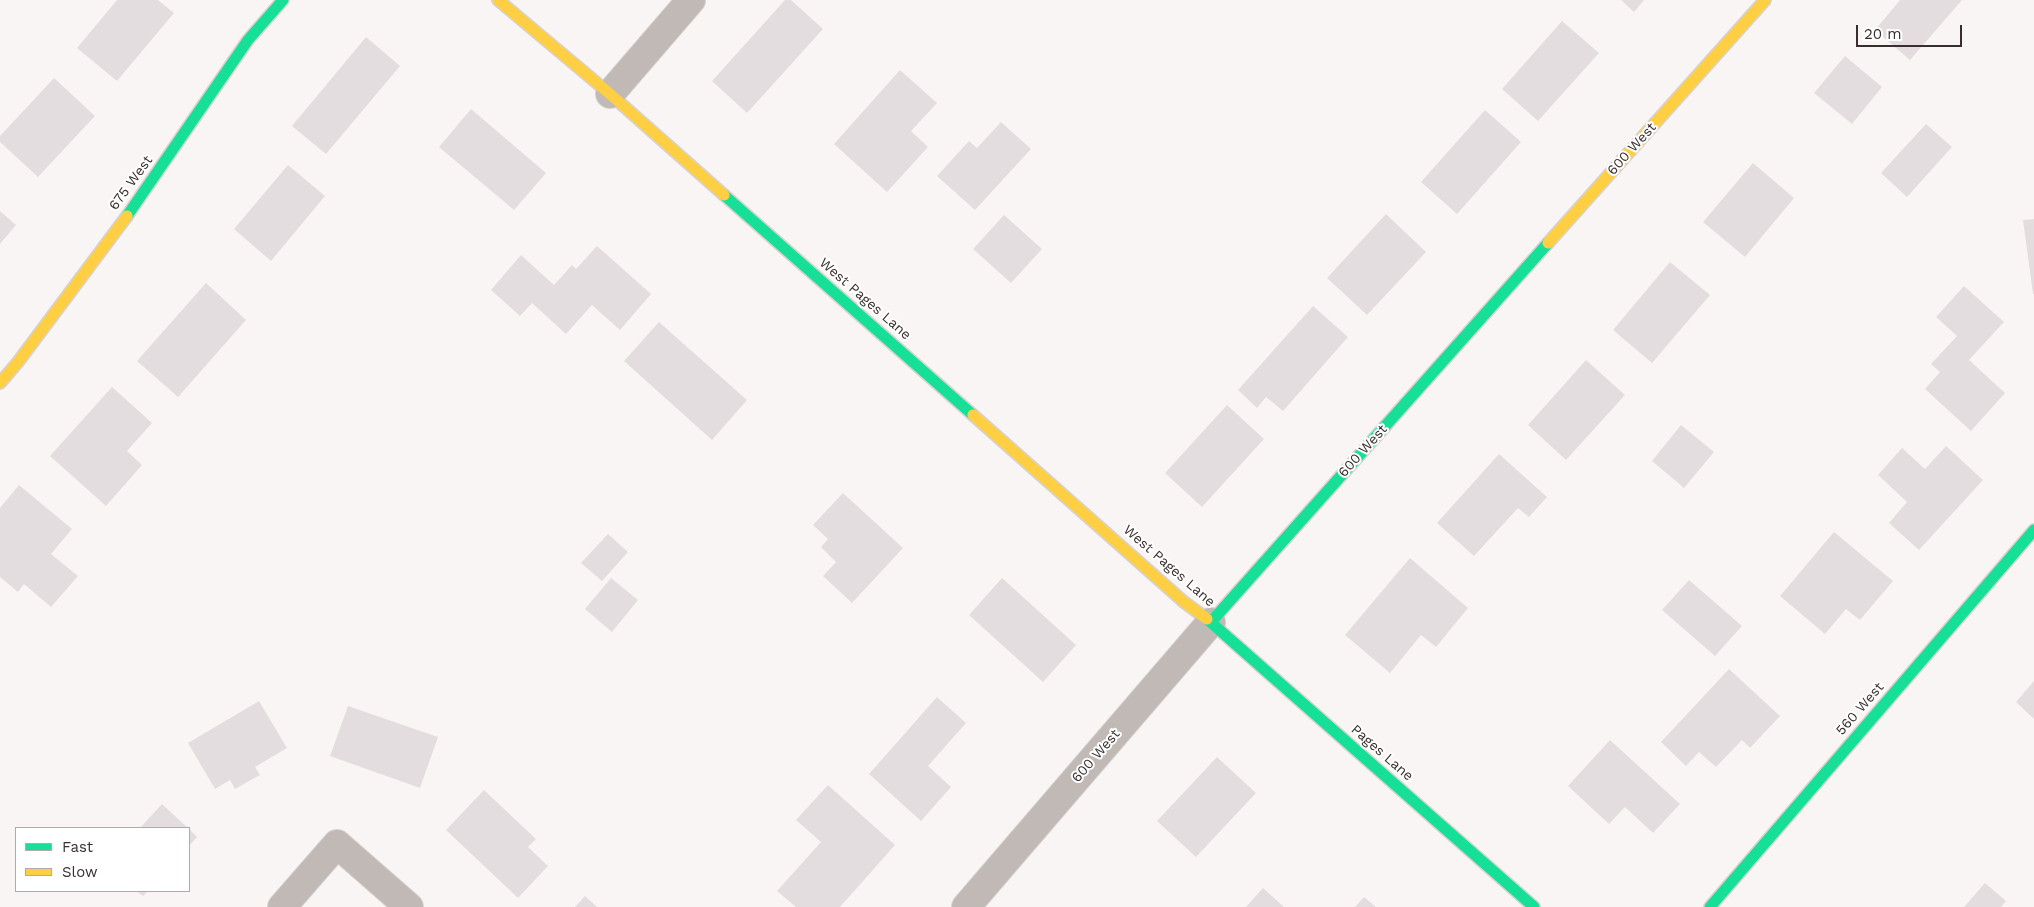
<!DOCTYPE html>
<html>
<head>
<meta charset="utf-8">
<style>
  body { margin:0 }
  #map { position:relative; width:2034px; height:907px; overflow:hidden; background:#faf5f5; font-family:"Work Sans",sans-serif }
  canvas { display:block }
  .legend { position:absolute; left:15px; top:827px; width:175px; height:65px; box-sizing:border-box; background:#fff; border:1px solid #afabab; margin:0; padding:6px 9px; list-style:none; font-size:15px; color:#382e2e }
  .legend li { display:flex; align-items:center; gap:10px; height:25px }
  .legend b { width:25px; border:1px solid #afabab }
  .scale { position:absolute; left:1856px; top:25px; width:106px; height:22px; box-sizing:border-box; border:2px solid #382e2e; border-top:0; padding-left:6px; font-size:15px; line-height:18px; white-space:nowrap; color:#382e2e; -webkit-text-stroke:4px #fff; paint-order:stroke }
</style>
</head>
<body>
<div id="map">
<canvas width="2034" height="907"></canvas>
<ul class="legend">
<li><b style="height:6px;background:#16e098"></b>Fast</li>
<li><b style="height:6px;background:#ffcf43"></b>Slow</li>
</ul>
<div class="scale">20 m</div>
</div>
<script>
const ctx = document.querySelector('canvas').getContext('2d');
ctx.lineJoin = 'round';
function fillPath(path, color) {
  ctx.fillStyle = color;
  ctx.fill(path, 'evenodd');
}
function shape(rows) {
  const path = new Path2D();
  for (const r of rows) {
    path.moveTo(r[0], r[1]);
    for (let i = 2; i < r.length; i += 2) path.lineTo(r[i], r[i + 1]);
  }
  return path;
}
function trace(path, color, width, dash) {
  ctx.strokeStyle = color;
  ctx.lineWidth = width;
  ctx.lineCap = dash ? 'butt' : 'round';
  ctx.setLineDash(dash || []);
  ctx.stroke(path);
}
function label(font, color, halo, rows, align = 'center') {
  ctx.font = font + ' "Work Sans",sans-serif';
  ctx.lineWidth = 4;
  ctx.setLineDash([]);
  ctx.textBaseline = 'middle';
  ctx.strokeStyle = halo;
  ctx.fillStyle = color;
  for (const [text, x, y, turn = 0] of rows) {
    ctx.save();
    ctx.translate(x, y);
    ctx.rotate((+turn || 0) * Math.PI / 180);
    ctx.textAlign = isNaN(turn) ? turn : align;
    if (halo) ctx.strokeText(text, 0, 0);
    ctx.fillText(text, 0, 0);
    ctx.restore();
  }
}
const building = shape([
  [117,0,158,0,174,13,117,81,77,48],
  [785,0,791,0,823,29,747,113,712,81],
  [1621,0,1644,0,1634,12],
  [1900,0,1962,0,1910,60,1875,30],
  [1562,21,1599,53,1538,121,1502,89],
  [366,37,400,66,326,154,292,126],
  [1845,56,1882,87,1852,124,1814,93],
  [900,70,937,103,911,131,928,147,887,192,834,144],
  [54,78,95,116,38,177,0,142,0,136],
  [471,109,546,173,514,210,439,147],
  [1485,110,1521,142,1457,214,1421,182],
  [1001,122,1031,149,975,210,937,176,969,141,977,148],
  [1926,124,1952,147,1907,197,1881,173],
  [1753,163,1794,198,1745,257,1703,222],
  [288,165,325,196,271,261,234,229],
  [0,211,16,225,0,244],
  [1386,214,1426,252,1367,315,1327,278],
  [1004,215,1042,249,1011,283,973,249],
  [2034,219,2034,294,2033,294,2023,220],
  [597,246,651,294,620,330,592,305,566,334,532,303,520,316,491,290,521,255,554,285,572,265,576,269],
  [1670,262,1710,295,1652,363,1613,330],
  [206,283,246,320,178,397,137,361],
  [1964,286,2004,322,1969,360,2005,393,1971,431,1925,389,1940,372,1931,364,1957,336,1936,317],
  [1313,306,1348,337,1283,411,1266,397,1257,408,1238,390],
  [659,322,747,400,712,440,624,361],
  [1586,360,1625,395,1566,460,1528,425],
  [112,387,152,423,127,451,142,465,106,506,50,456],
  [1227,405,1264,439,1202,507,1165,473],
  [1681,425,1714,452,1684,488,1652,461],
  [1946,446,1983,480,1919,550,1889,523,1907,502,1878,475,1902,448,1925,469],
  [1499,454,1547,497,1529,517,1518,508,1474,556,1437,523],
  [19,485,72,529,51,554,78,576,51,607,24,584,18,592,0,577,0,508],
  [843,493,903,548,852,603,823,576,836,562,821,547,828,539,813,525],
  [1834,532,1893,581,1860,620,1846,609,1825,634,1780,596],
  [608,534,628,552,602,581,581,563],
  [1410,558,1468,608,1436,647,1421,635,1390,673,1345,635],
  [611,578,638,600,612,632,585,609],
  [1002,578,1076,645,1043,682,969,615],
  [1689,580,1742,626,1715,656,1662,610],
  [1729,669,1780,716,1750,748,1742,740,1716,767,1699,752,1686,766,1661,742],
  [2034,681,2034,719,2016,702],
  [937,697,966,723,928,766,951,787,921,821,869,774],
  [259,701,287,748,255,767,260,775,235,789,230,780,215,789,188,743],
  [348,706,438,737,420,788,330,756],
  [1610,740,1680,804,1653,833,1625,807,1609,824,1568,786],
  [1217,757,1256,793,1196,857,1157,821],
  [828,785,895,845,840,907,796,907,777,891,821,842,796,820],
  [484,790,536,839,528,847,548,866,518,898,446,830],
  [162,804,188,828,140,828],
  [189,829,197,837,189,846],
  [1985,883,2006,901,2001,907,1964,907],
  [1263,888,1284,907,1246,907],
  [136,891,148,891,143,896],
  [585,896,597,907,575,907],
  [1364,897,1376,907,1355,907]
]);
const street = shape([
  [610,94,691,0],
  [282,907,337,844,409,907],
  [966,907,1211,622]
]);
const fast = shape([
  [724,195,973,415],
  [127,216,248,40,283,0],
  [1207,619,1534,907],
  [1211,622,1548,243],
  [1710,907,2034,530]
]);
const slow = shape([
  [498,0,610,94,724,195],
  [1548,243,1765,0],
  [0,383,18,362,127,216],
  [973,415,1184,602,1207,619]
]);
const streetNames = [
  ["600 West",1632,149,-48],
  ["675 West",131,183,-54],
  ["West Pages Lane",865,299,41],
  ["600 West",1363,451,-48],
  ["West Pages Lane",1169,566,41],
  ["560 West",1860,709,-49],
  ["Pages Lane",1382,753,41],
  ["600 West",1096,756,-49]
];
fillPath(building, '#e3dddf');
trace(street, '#d6d2d2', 30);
trace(fast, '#d6d2d2', 14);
trace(slow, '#d6d2d2', 14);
trace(street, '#c0b9b5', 28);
trace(fast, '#16e098', 11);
trace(slow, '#ffcf43', 11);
label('14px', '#382e2e', '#fff', streetNames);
</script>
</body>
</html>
